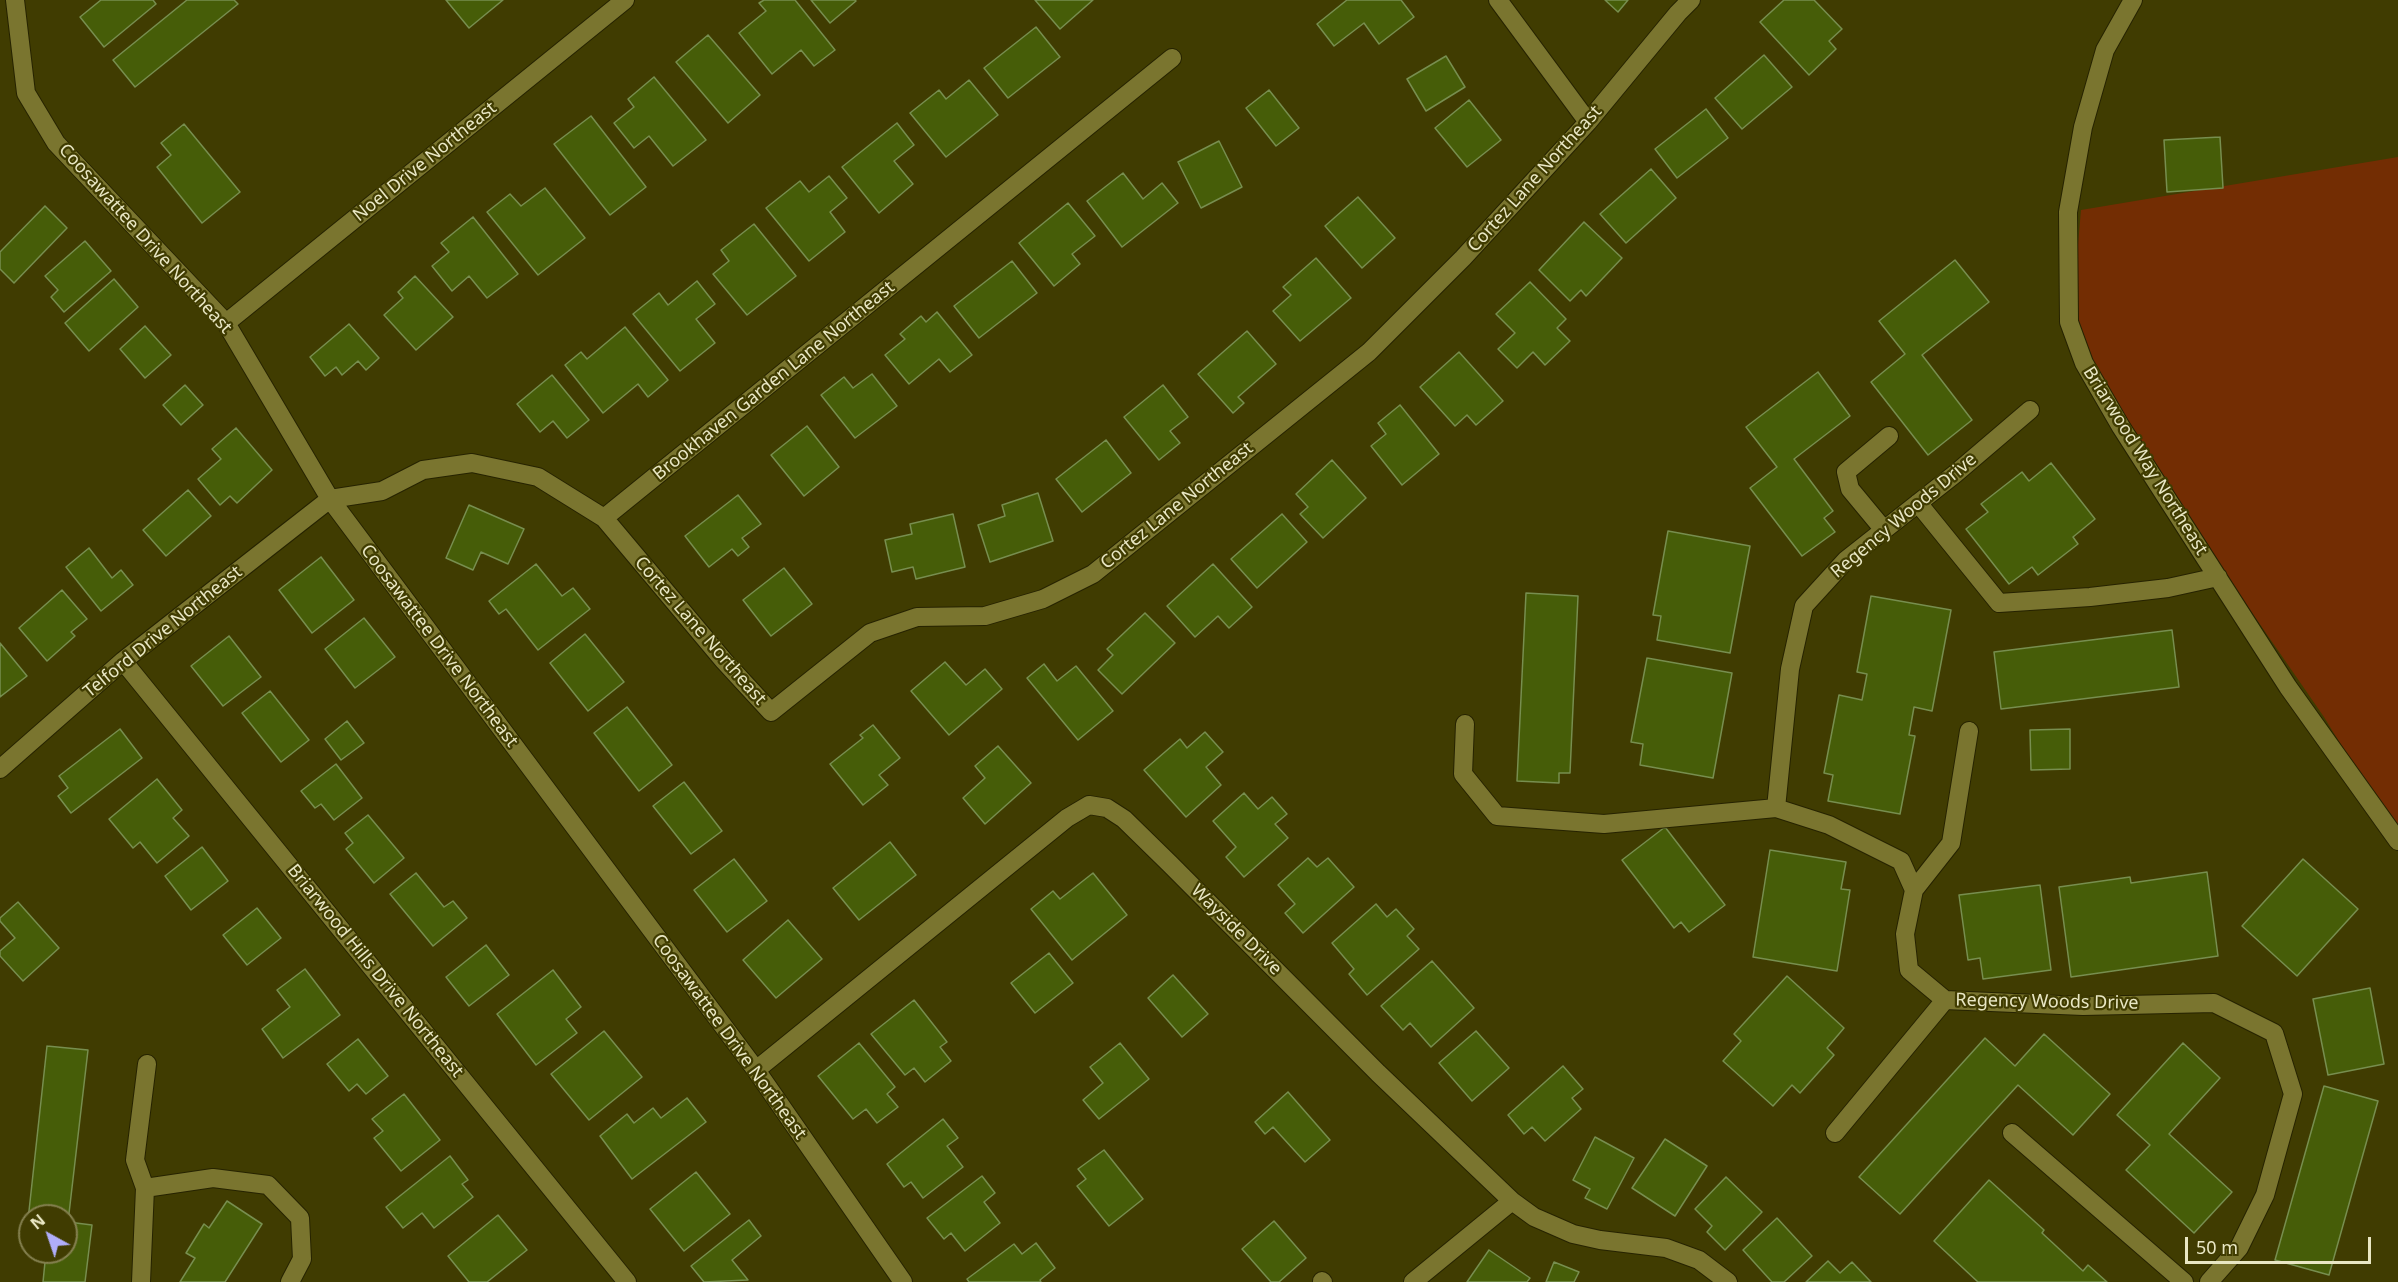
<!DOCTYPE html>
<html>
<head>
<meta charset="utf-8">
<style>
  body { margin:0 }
  #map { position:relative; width:2398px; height:1282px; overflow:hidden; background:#403c01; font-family:"Noto Sans",sans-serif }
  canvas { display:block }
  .north { position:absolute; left:18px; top:1204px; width:60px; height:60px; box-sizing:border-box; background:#403c01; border:2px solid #84804f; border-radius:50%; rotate:320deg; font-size:16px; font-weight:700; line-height:24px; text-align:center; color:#e9e7c4 }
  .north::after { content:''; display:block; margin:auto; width:21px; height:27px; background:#b0aefa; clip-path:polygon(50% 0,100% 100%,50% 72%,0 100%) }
  .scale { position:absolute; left:2185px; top:1237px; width:186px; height:27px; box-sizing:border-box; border:3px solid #e9e7c4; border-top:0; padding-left:8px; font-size:18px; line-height:21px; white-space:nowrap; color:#e9e7c4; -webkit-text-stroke:4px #403c01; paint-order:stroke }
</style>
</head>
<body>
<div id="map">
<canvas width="2398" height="1282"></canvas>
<div class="north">N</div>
<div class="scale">50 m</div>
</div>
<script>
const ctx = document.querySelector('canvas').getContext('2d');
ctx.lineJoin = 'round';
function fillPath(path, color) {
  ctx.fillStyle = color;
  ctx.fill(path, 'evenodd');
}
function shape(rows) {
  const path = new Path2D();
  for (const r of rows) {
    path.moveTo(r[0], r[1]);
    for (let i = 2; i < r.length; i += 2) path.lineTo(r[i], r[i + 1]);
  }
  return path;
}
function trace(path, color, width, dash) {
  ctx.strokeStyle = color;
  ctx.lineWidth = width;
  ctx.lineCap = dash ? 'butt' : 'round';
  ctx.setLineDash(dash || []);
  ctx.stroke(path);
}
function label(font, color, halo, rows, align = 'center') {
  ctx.font = font + ' "Noto Sans",sans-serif';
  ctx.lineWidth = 4.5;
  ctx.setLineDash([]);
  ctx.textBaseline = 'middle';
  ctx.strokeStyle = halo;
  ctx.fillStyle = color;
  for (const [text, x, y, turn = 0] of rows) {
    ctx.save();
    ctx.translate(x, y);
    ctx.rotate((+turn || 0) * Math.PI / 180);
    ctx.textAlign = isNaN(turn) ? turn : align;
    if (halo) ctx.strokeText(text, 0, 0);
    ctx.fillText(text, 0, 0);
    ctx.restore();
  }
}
const green = shape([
  [2398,157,2398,838,2324,717,2069,348,2081,210]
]);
const building = shape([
  [101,0,153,0,156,4,104,47,80,17,101,0],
  [187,0,234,0,238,4,135,87,113,60,187,0],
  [446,0,503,0,469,28,446,0],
  [764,0,795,0,835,50,814,66,801,50,772,74,739,33,766,11,759,3,764,0],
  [811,0,855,0,856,1,830,23,811,0],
  [1035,0,1093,0,1060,29,1035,0],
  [1347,0,1401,0,1414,17,1379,44,1364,23,1334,46,1317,24,1347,0],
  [1605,0,1628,0,1618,12,1605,0],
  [1784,0,1814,0,1842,29,1829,41,1836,49,1809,75,1760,22,1784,0],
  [1036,27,1060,57,1008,98,984,68,1036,27],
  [708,35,760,95,728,123,676,62,708,35],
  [1764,55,1792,87,1742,129,1715,98,1764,55],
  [1446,56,1465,87,1426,111,1407,79,1446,56],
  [654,77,706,140,673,166,649,136,634,148,614,123,634,107,628,99,654,77],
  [969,80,998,115,946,157,910,113,939,90,946,99,969,80],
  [1269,90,1299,128,1276,146,1246,108,1269,90],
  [1469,100,1501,140,1467,167,1435,128,1469,100],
  [1706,109,1728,138,1677,178,1655,149,1706,109],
  [591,116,646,187,610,215,554,144,591,116],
  [897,123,914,145,894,161,913,184,879,213,842,167,897,123],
  [184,124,240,192,202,223,157,167,171,155,161,143,184,124],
  [2220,137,2223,188,2167,192,2164,140,2220,137],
  [1219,141,1242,187,1201,208,1178,162,1219,141],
  [1651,169,1676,198,1626,243,1600,214,1651,169],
  [1123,173,1143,199,1162,183,1178,203,1122,247,1087,201,1123,173],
  [829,176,847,198,830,212,845,232,809,261,766,208,800,181,809,192,829,176],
  [545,188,585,238,538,275,487,212,510,194,521,206,545,188],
  [1358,197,1395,238,1362,268,1325,226,1358,197],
  [1068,203,1095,236,1072,254,1080,264,1054,286,1019,243,1068,203],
  [45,206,67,228,14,283,0,269,0,252,45,206],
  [473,217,518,274,487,298,469,276,452,291,432,266,449,252,441,243,473,217],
  [1584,222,1622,258,1586,296,1581,290,1570,301,1539,270,1584,222],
  [754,224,796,276,747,315,713,274,729,261,721,250,754,224],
  [85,241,111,271,64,312,51,297,58,290,45,276,85,241],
  [1316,258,1351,298,1300,341,1273,311,1291,295,1283,287,1316,258],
  [1955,260,1989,302,1922,355,1972,420,1928,455,1871,382,1905,354,1879,321,1955,260],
  [1012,261,1037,293,979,338,954,306,1012,261],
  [415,276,453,317,416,350,384,315,403,298,398,292,415,276],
  [114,279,138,307,89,351,65,323,114,279],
  [697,281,715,304,696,319,715,343,680,371,633,314,659,293,668,305,697,281],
  [1530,282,1566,319,1557,328,1570,341,1545,365,1533,352,1517,368,1498,349,1515,333,1496,314,1530,282],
  [937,312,972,355,950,372,939,359,909,384,885,355,905,339,900,334,921,316,926,322,937,312],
  [349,324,379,358,366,370,358,361,342,375,336,367,325,376,310,357,349,324],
  [145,326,171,355,145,378,120,349,145,326],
  [625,327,668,380,648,397,638,384,603,413,565,365,581,352,587,359,625,327],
  [1247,331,1276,364,1238,397,1244,403,1233,413,1198,374,1247,331],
  [1459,352,1503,401,1476,425,1467,415,1455,426,1420,387,1459,352],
  [1818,372,1850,416,1794,459,1833,511,1824,518,1835,532,1802,556,1750,488,1777,467,1746,427,1818,372],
  [872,374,897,406,855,438,821,395,844,377,853,388,872,374],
  [552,375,589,420,567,438,553,421,540,432,517,404,552,375],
  [185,385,203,405,181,425,163,405,185,385],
  [1163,385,1188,417,1170,431,1180,443,1159,460,1124,417,1163,385],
  [1400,405,1439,454,1402,485,1371,446,1386,434,1378,423,1400,405],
  [807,426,839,467,804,496,771,455,807,426],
  [236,428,272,470,237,503,230,496,220,505,198,479,221,459,212,449,236,428],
  [1106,440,1131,473,1082,512,1056,479,1106,440],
  [1332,460,1366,498,1323,538,1300,514,1308,507,1296,494,1332,460],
  [2051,463,2095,519,2073,537,2078,544,2038,575,2032,567,2009,584,1966,529,1988,512,1981,504,2022,472,2029,481,2051,463],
  [188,490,211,516,166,556,143,530,188,490],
  [1038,493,1053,541,990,562,978,525,1005,516,1002,505,1038,493],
  [738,495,761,524,742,538,749,547,738,556,732,549,709,567,685,536,738,495],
  [469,505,524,529,508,564,481,552,473,570,446,558,469,505],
  [953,514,965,567,916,579,913,567,892,572,885,540,912,534,910,524,953,514],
  [1282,514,1307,542,1257,588,1231,559,1282,514],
  [1668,531,1750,546,1730,653,1657,640,1661,616,1653,615,1668,531],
  [89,548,112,578,121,570,133,585,101,611,66,567,89,548],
  [321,557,354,600,312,633,279,590,321,557],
  [536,564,562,596,573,588,590,609,538,650,506,609,499,614,489,601,536,564],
  [1213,564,1252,607,1229,628,1218,616,1195,637,1167,606,1213,564],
  [784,568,812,604,771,636,743,600,784,568],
  [62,590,87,619,71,632,75,636,47,661,19,628,62,590],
  [1526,593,1578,596,1570,773,1559,773,1559,783,1517,781,1526,593],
  [1871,596,1951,610,1932,711,1914,707,1909,735,1915,736,1900,814,1828,801,1833,775,1824,773,1839,695,1862,700,1867,674,1857,672,1871,596],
  [1145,613,1175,643,1122,694,1098,670,1113,655,1107,649,1145,613],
  [364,618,395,657,355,688,325,649,364,618],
  [2172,630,2179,687,2001,709,1994,652,2172,630],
  [585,634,624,682,588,711,550,663,585,634],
  [229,636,261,677,223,706,191,666,229,636],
  [0,643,27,676,0,697,0,643],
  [1647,658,1732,673,1713,778,1640,765,1643,744,1631,742,1647,658],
  [945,662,966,685,985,669,1002,689,949,735,911,691,945,662],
  [1044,664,1057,681,1076,666,1113,711,1078,740,1027,678,1044,664],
  [270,691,309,740,281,762,242,713,270,691],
  [627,707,672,765,639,791,594,733,627,707],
  [347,721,364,743,341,760,325,739,347,721],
  [873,725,900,758,879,775,888,785,863,805,830,764,863,738,860,735,873,725],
  [120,729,142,758,71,813,58,796,68,788,59,776,120,729],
  [2070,729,2070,769,2031,770,2030,730,2070,729],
  [1205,732,1223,752,1206,767,1221,785,1186,817,1144,770,1180,739,1187,748,1205,732],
  [998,746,1031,783,985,824,963,798,985,778,975,766,998,746],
  [336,764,362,798,334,820,321,804,315,808,301,791,336,764],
  [157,779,182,810,173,818,189,836,157,863,140,842,133,848,109,819,157,779],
  [684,782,722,831,691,854,653,806,684,782],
  [1244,793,1258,809,1272,797,1287,814,1275,824,1288,838,1244,877,1226,857,1236,847,1213,821,1244,793],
  [368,815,404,858,374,883,346,849,353,843,345,833,368,815],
  [1665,827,1725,905,1689,932,1681,922,1674,928,1622,860,1665,827],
  [890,842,916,875,859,920,833,888,890,842],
  [202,847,228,881,191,910,165,876,202,847],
  [1770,850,1846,862,1841,889,1850,890,1837,971,1753,957,1770,850],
  [1308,858,1317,867,1328,858,1354,887,1303,933,1285,913,1295,904,1278,885,1308,858],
  [734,859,767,901,727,932,694,890,734,859],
  [2303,859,2358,909,2297,976,2242,926,2303,859],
  [2207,872,2218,956,2071,977,2059,887,2130,877,2131,883,2207,872],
  [416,873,444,907,453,901,467,918,433,946,390,894,416,873],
  [1093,873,1127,915,1072,960,1031,909,1053,891,1060,899,1093,873],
  [2040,885,2051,970,1983,979,1980,958,1968,960,1959,895,2040,885],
  [18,902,59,948,23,981,0,956,0,951,15,938,0,921,0,918,18,902],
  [1376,904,1387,917,1396,909,1414,929,1407,936,1419,949,1367,995,1349,974,1354,969,1332,943,1376,904],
  [257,908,281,938,247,965,223,935,257,908],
  [788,920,822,959,776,998,743,960,788,920],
  [486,945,509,975,469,1006,446,977,486,945],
  [1049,953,1073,983,1035,1013,1011,983,1049,953],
  [1432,961,1474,1008,1431,1047,1410,1023,1403,1030,1381,1006,1432,961],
  [305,969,340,1015,283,1058,262,1029,290,1007,277,990,305,969],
  [553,970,581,1007,566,1019,577,1033,536,1065,497,1014,553,970],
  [1173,975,1208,1014,1182,1037,1148,998,1173,975],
  [1787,976,1844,1028,1827,1048,1834,1055,1800,1093,1792,1085,1773,1106,1723,1061,1741,1041,1734,1034,1787,976],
  [2370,988,2384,1064,2328,1075,2313,999,2370,988],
  [914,1000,947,1042,940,1047,951,1061,925,1082,914,1068,905,1075,871,1034,914,1000],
  [604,1031,642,1077,589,1120,551,1074,604,1031],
  [1476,1031,1509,1068,1472,1101,1439,1063,1476,1031],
  [2044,1034,2110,1094,2073,1135,2018,1085,1900,1214,1859,1177,1985,1038,2015,1066,2044,1034],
  [358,1039,388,1076,366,1094,357,1084,349,1091,327,1064,358,1039],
  [859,1043,895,1087,887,1094,898,1107,877,1123,866,1109,853,1119,818,1076,859,1043],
  [1120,1043,1149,1079,1099,1119,1083,1100,1103,1083,1090,1067,1120,1043],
  [2183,1043,2220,1078,2169,1134,2232,1192,2194,1233,2126,1170,2150,1145,2117,1115,2183,1043],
  [47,1046,88,1050,68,1222,92,1225,85,1282,43,1282,46,1252,66,1252,66,1216,30,1216,30,1220,28,1220,47,1046],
  [1563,1066,1583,1089,1572,1098,1581,1109,1545,1141,1532,1127,1524,1134,1508,1115,1563,1066],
  [2324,1086,2378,1101,2329,1275,2275,1260,2324,1086],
  [1288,1092,1330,1140,1305,1162,1273,1127,1265,1134,1255,1122,1288,1092],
  [404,1094,440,1140,401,1171,374,1138,383,1131,372,1119,404,1094],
  [687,1098,706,1122,632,1179,600,1136,627,1114,634,1123,653,1108,661,1118,687,1098],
  [943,1119,958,1138,947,1146,963,1167,923,1198,911,1182,904,1187,887,1164,943,1119],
  [1595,1137,1634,1158,1607,1209,1585,1198,1590,1189,1573,1180,1595,1137],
  [1665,1139,1707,1166,1675,1216,1632,1188,1665,1139],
  [1104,1150,1143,1199,1109,1226,1077,1186,1086,1179,1078,1169,1104,1150],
  [450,1156,468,1180,462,1184,473,1197,434,1228,422,1213,403,1228,386,1207,450,1156],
  [696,1172,730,1214,684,1251,650,1209,696,1172],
  [982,1176,995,1193,984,1202,1000,1223,965,1251,951,1233,944,1239,927,1218,982,1176],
  [1726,1177,1762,1212,1725,1250,1707,1232,1712,1226,1695,1209,1726,1177],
  [1989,1180,2044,1230,2042,1233,2083,1271,2088,1265,2107,1282,1978,1282,1934,1241,1989,1180],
  [227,1201,262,1224,225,1282,180,1282,195,1258,186,1253,204,1224,209,1228,227,1201],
  [498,1215,527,1250,487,1282,469,1282,448,1256,498,1215],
  [1777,1218,1812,1256,1784,1282,1772,1282,1743,1250,1777,1218],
  [749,1220,761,1236,732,1260,748,1280,704,1282,691,1266,749,1220],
  [1274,1221,1306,1258,1279,1282,1271,1282,1242,1249,1274,1221],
  [1036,1243,1055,1268,1040,1280,1041,1282,969,1282,967,1279,1014,1244,1022,1254,1036,1243],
  [1489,1250,1530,1278,1527,1282,1467,1282,1489,1250],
  [1828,1261,1840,1273,1852,1262,1871,1282,1806,1282,1828,1261],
  [1554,1262,1579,1272,1574,1282,1546,1282,1554,1262]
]);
const street = shape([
  [15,0,26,93,56,143,226,323,330,499,756,1070,903,1282],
  [1498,0,1588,122],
  [2133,0,2105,50,2083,127,2068,212,2069,322,2084,363,2121,427,2288,687,2398,841],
  [226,323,625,0],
  [1918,503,1999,603,2090,597,2168,588,2218,577],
  [604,518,1172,58],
  [1884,530,1850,489,1846,472,1889,436],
  [123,661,627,1282],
  [1465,724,1463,774,1497,816,1604,824,1776,808,1829,825,1901,861,1914,890,1905,934,1909,970,1945,1000,2083,1006,2214,1003,2274,1033,2293,1094,2265,1195,2239,1248,2209,1282],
  [0,769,123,661,330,499,382,491,423,470,472,463,538,477,604,518,724,661,771,712,870,633,917,617,985,616,1043,599,1093,574,1369,352,1463,258,1588,122,1678,13,1691,0],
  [1776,808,1790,669,1804,606,1846,560,1955,474,2030,410],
  [1914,890,1951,843,1969,731],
  [756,1070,1067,818,1089,805,1107,808,1124,819,1170,864,1378,1073,1512,1201,1534,1217,1573,1234,1600,1240,1666,1248,1699,1260,1728,1282],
  [1835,1133,1945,1000],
  [2012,1133,2184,1282],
  [145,1188,213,1178,268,1185,300,1218,302,1259,290,1282],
  [1322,1281,1323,1282],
  [141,1282,145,1188,135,1160,147,1064],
  [1413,1282,1512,1201]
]);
const streetNames = [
  ["Noel Drive Northeast",425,162,-39],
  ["Cortez Lane Northeast",1535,179,-48],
  ["Coosawattee Drive Northeast",145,239,48],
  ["Brookhaven Garden Lane Northeast",774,381,-39],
  ["Briarwood Way Northeast",2145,461,58],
  ["Cortez Lane Northeast",1177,506,-39],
  ["Regency Woods Drive",1904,516,-40],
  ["Cortez Lane Northeast",700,631,49],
  ["Telford Drive Northeast",163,632,-39],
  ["Coosawattee Drive Northeast",439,646,53],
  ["Wayside Drive",1236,930,45],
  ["Briarwood Hills Drive Northeast",375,971,51],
  ["Regency Woods Drive",2047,1002,1],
  ["Coosawattee Drive Northeast",729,1037,54]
];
fillPath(green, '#732d03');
fillPath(building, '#465d08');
trace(building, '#778e4f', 1.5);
trace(street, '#262300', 20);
trace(street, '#7a752f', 18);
label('18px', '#e9e7c4', '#403c01', streetNames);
</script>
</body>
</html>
